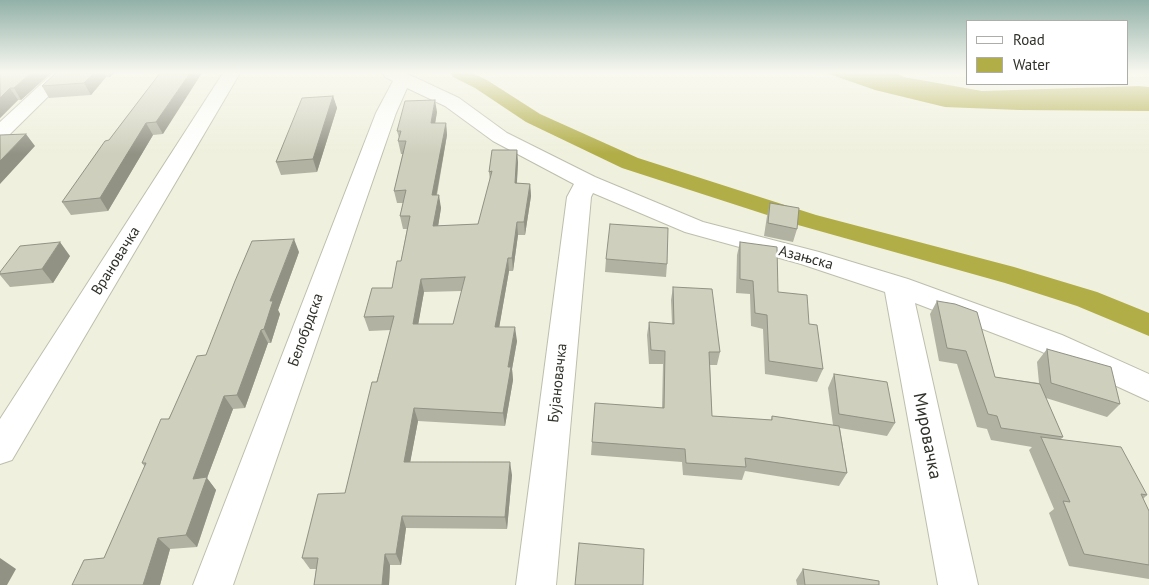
<!DOCTYPE html>
<html>
<head>
<meta charset="utf-8">
<style>
  body { margin:0 }
  #map { position:relative; width:1149px; height:585px; overflow:hidden; background:#f0f0de; font-family:"PT Sans",sans-serif }
  canvas { display:block }
  .legend { position:absolute; left:966px; top:20px; width:162px; height:65px; box-sizing:border-box; background:#fff; border:1px solid #adadaa; margin:0; padding:6px 9px; list-style:none; font-size:15px; color:#31312a }
  .legend li { display:flex; align-items:center; gap:10px; height:25px }
  .legend b { width:25px; border:1px solid #adadaa }
</style>
</head>
<body>
<div id="map">
<canvas width="1149" height="585"></canvas>
<ul class="legend">
<li><b style="height:6px;background:#fff"></b>Road</li>
<li><b style="height:14px;background:#b1ad47"></b>Water</li>
</ul>
</div>
<script>
const ctx = document.querySelector('canvas').getContext('2d');
ctx.lineJoin = 'round';
function fillPath(path, color) {
  ctx.fillStyle = color;
  ctx.fill(path, 'evenodd');
}
function shape(rows) {
  const path = new Path2D();
  for (const r of rows) {
    path.moveTo(r[0], r[1]);
    for (let i = 2; i < r.length; i += 2) path.lineTo(r[i], r[i + 1]);
  }
  return path;
}
function trace(path, color, width, dash) {
  ctx.strokeStyle = color;
  ctx.lineWidth = width;
  ctx.lineCap = dash ? 'butt' : 'round';
  ctx.setLineDash(dash || []);
  ctx.stroke(path);
}
function label(font, color, halo, rows, align = 'center') {
  ctx.font = font + ' "PT Sans",sans-serif';
  ctx.lineWidth = 5;
  ctx.setLineDash([]);
  ctx.textBaseline = 'middle';
  ctx.strokeStyle = halo;
  ctx.fillStyle = color;
  for (const [text, x, y, turn = 0] of rows) {
    ctx.save();
    ctx.translate(x, y);
    ctx.rotate((+turn || 0) * Math.PI / 180);
    ctx.textAlign = isNaN(turn) ? turn : align;
    if (halo) ctx.strokeText(text, 0, 0);
    ctx.fillText(text, 0, 0);
    ctx.restore();
  }
}
const water = shape([
  [826,73,896,73,904,77,982,91,1139,86,1149,87,1149,111,1019,110,945,107,875,90]
]);
const canal = shape([
  [451,73,472,73,487,80,540,114,638,158,816,215,1014,267,1097,292,1149,313,1149,336,1077,306,1005,283,798,225,622,168,526,122,475,88,453,77,451,73]
]);
const minor = shape([
  [53,73,72,73,7,137,0,139,0,122,53,73],
  [223,73,240,73,12,460,0,464,0,419,223,73],
  [383,73,404,73,412,76,459,98,507,133,595,177,703,222,819,252,908,279,1062,335,1149,374,1149,401,1040,351,915,303,978,585,938,585,885,292,801,264,685,232,593,193,591,197,556,585,516,585,567,197,574,184,493,141,445,106,407,88,396,113,233,585,193,585,376,113,393,81,385,77,383,73]
]);
const wall = shape([
  [0,73,51,73,21,100,18,100,0,118],
  [56,73,114,73,110,77,106,77,91,95,49,98,42,86],
  [160,73,163,134,153,135,108,211,71,215,62,202],
  [333,96,337,108,317,172,281,175,276,162],
  [437,112,435,123,446,123,447,135,437,195,441,208,438,226,478,224,490,181,489,172,518,162,517,183,530,184,531,196,525,235,518,235,513,271,509,271,499,327,517,341,512,369,513,380,505,426,418,421,410,462,512,475,507,529,406,528,401,565,390,565,389,585,314,585,316,569,310,569,302,558,345,493,391,330,369,331,364,317,392,288,401,261,407,229,403,229,400,216,403,203,397,203,394,191,403,154,401,154,398,141,399,138,397,131],
  [462,291,453,324,418,324,424,292],
  [770,203,797,229,793,242,764,236,767,216],
  [740,242,778,292,809,324,823,369,817,382,765,374,763,329,751,326,750,294,736,293,737,255],
  [299,252,278,310,280,314,271,343,268,343,245,408,233,409,207,478,216,490,197,547,170,549,160,585,72,585,104,558,145,467,142,463,206,355],
  [70,256,53,283,10,287,0,275,0,272],
  [606,259,667,264,666,277,605,272],
  [673,287,720,352,717,365,710,365,712,416,771,420,772,416,833,425,828,388,834,374,895,423,887,436,840,428,847,473,839,486,745,471,742,480,683,475,682,462,591,455,592,442,662,408,663,364,649,364,647,335,649,322,672,324,671,300],
  [937,301,995,377,1039,383,1037,362,1047,349,1120,404,1107,417,1046,398,1063,437,1060,440,1147,495,1143,499,1149,511,1149,579,1069,566,1049,513,1054,509,1029,450,1032,447,991,440,987,429,977,427,957,364,939,361,930,314],
  [803,569,879,585,797,585,796,580]
]);
const shadedWall = shape([
  [31,73,51,73,21,100,14,88],
  [94,73,104,73,106,77,91,95,84,83],
  [108,73,114,73,110,77],
  [190,73,202,73,163,134,156,122],
  [10,88,18,100,0,118,0,98],
  [333,96,337,108,317,172,313,159],
  [435,100,437,112,433,136,431,123],
  [146,123,153,135,108,211,100,198],
  [446,123,447,135,434,208,432,195],
  [26,134,35,146,0,184,0,161],
  [517,150,518,162,516,196,515,183],
  [530,184,531,196,525,235,524,222],
  [439,195,441,208,436,239,433,226],
  [517,222,518,235,513,271,512,258],
  [294,239,299,252,278,310,280,314,271,343,264,329,270,301],
  [60,242,70,256,53,283,42,269],
  [508,258,509,271,497,340,495,327],
  [421,279,424,292,416,337,413,324],
  [515,327,517,341,512,369,513,380,505,426,503,413,508,367],
  [261,330,268,343,245,408,237,395],
  [224,396,233,409,207,478,216,490,197,547,186,535,193,479],
  [414,408,418,421,408,474,404,462],
  [510,462,512,475,507,529,505,517],
  [402,516,406,528,401,565,396,554],
  [158,538,170,549,160,585,143,585],
  [385,554,390,565,389,585,382,585],
  [0,558,16,569,7,585,0,585]
]);
const building = shape([
  [0,73,31,73,14,88,10,88,0,98,0,73],
  [56,73,94,73,84,83,42,86,56,73],
  [160,73,190,73,156,122,146,123,100,198,62,202,105,141,109,140,160,73],
  [333,96,313,159,276,162,302,98,333,96],
  [435,100,431,123,446,123,432,195,439,195,433,226,478,224,492,171,489,172,492,150,517,150,515,183,530,184,524,222,517,222,512,258,508,258,495,327,515,327,508,367,511,367,503,413,414,408,404,462,510,462,505,517,402,516,396,554,385,554,382,585,314,585,318,558,302,558,318,494,345,493,372,382,377,382,394,316,364,317,372,288,392,288,397,261,401,261,410,216,400,216,406,190,394,191,406,141,398,141,401,131,397,131,405,101,435,100],
  [465,277,453,324,413,324,421,279,465,277],
  [26,134,0,161,0,135,26,134],
  [770,203,799,208,797,229,768,223,770,203],
  [610,224,668,228,667,264,606,259,610,224],
  [294,239,270,301,273,301,264,329,261,330,237,395,224,396,193,479,207,477,186,535,158,538,143,585,72,585,84,560,104,558,146,463,142,463,161,419,169,419,197,356,206,355,235,281,252,241,294,239],
  [60,242,42,269,0,274,0,272,20,246,60,242],
  [740,242,777,247,778,292,807,295,809,324,817,325,823,369,769,361,767,315,755,313,753,281,740,279,740,242],
  [673,287,712,289,720,352,709,352,712,416,772,420,772,416,839,426,847,473,745,458,746,467,686,463,685,449,592,442,595,403,664,408,665,351,651,350,649,322,674,324,673,287],
  [937,301,955,304,977,312,995,377,1040,384,1063,437,1001,428,997,416,988,414,966,351,947,348,937,301],
  [1047,349,1111,367,1120,404,1051,383,1047,349],
  [834,374,887,382,895,423,839,414,834,374],
  [1041,437,1121,447,1147,495,1141,494,1149,511,1149,565,1084,554,1063,501,1070,502,1041,437],
  [579,543,644,549,643,585,575,585,579,543],
  [803,569,879,581,879,585,805,585,803,569]
]);
const streetNames = [
  ["Азањска",806,258,15],
  ["Врановачка",116,261,-58],
  ["Белобрдска",306,330,-70],
  ["Бујановачка",558,383,-84]
];
const nearStreetnames = [
  ["Мировачка",927,436,79]
];
fillPath(water, '#b1ad47');
fillPath(canal, '#b1ad47');
trace(minor, '#bebead', 2);
fillPath(minor, '#fff');
fillPath(wall, '#b2b2a3');
fillPath(shadedWall, '#919184');
fillPath(building, '#cfcfbd');
trace(building, '#919184', 1);
const sky = ctx.createLinearGradient(0, 0, 0, 154);
sky.addColorStop(0, '#92b1a8');
sky.addColorStop(0.47, '#f8f8f0');
sky.addColorStop(1, '#f8f8f000');
ctx.fillStyle = sky;
ctx.fillRect(0, 0, 1149, 154);
label('15px', '#31312a', '#fff', streetNames);
label('18px', '#31312a', '#fff', nearStreetnames);
</script>
</body>
</html>
